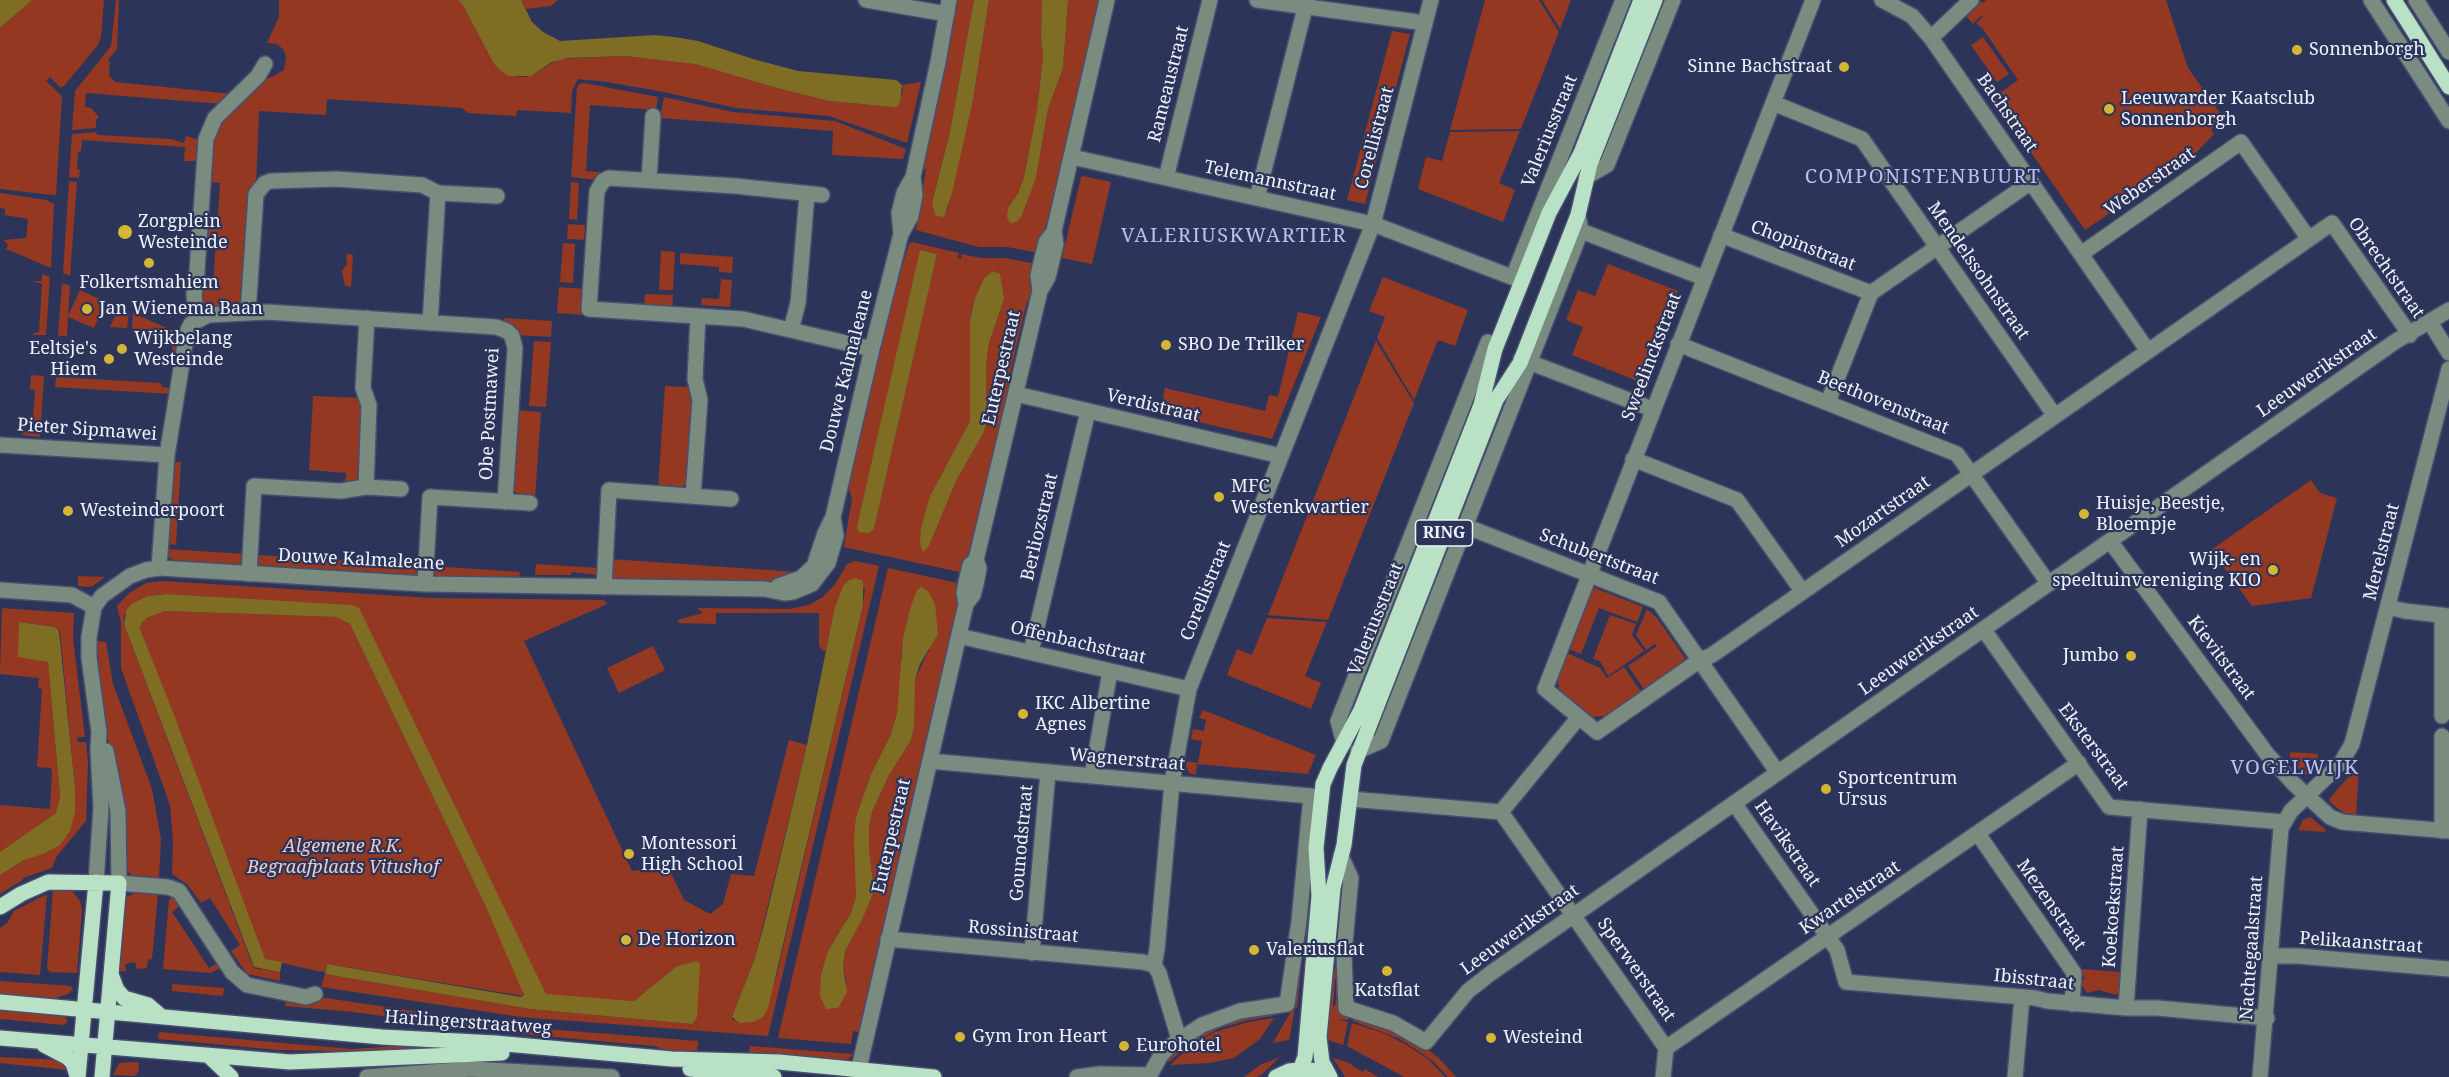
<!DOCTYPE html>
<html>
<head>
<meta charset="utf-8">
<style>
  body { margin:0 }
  canvas { display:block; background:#2d3459 }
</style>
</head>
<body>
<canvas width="2449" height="1077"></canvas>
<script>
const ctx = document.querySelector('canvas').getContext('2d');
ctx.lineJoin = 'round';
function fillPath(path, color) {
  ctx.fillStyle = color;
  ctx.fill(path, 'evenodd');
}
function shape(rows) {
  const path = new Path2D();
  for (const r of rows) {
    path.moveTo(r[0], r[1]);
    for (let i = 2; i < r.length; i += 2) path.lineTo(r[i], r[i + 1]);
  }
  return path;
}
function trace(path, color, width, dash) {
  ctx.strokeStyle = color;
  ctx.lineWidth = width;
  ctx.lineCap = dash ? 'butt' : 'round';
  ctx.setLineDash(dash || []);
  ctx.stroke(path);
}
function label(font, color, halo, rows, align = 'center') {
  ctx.font = font + ' "Noto Serif",serif';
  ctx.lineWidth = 4.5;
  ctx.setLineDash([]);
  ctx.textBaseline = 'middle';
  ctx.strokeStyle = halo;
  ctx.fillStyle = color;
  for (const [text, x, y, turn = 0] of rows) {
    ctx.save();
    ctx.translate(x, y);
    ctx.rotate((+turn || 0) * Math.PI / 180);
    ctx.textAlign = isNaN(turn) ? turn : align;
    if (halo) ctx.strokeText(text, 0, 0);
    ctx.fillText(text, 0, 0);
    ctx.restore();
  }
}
const green = shape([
  [32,0,104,0,101,37,98,45,64,86,61,88,50,77,46,81,62,96,56,195,53,195,0,189,0,28],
  [116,0,119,0,117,49,108,60,110,62,109,75,115,82,233,94,222,104,86,93,85,107,91,108,99,117,96,120,96,128,72,130,75,91,111,46],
  [279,0,458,0,463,4,494,64,502,72,520,77,531,76,559,59,625,56,695,64,777,88,829,101,893,107,897,107,903,90,902,85,921,82,907,143,829,116,736,108,664,92,607,82,578,79,572,91,571,113,517,110,516,116,468,113,462,108,327,99,326,115,259,111,256,184,243,306,203,310,199,293,202,293,202,286,213,286,216,238,206,237,207,215,218,215,220,183,209,182,212,142,217,126,262,79,272,77,284,70,286,57,284,50,277,44,267,43,279,17],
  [521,0,558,0,551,6,526,9],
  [956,0,974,0,950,132,932,203,947,211,972,105,989,0,1042,0,1041,36,1043,57,1037,110,1024,177,1018,193,1008,208,1021,216,1036,178,1048,109,1063,68,1068,0,1099,0,1068,139,1039,253,1007,247,979,247,916,230,926,169,922,168],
  [1485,0,1539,0,1559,32,1521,129,1450,130],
  [1542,0,1571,0,1560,29],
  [1986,0,2166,0,2188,68,2225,120,2211,129,2214,134,2192,157,2085,230,1993,98,2018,80,1983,29,1976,23,1983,17,1981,16,1973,24,1966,16,1981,1,1983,3],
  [1392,31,1410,34,1365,204,1347,200],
  [1983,37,2009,74,1997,82,1971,45],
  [584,83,658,97,656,110,590,105,586,171,609,173,598,180,571,177,577,88,579,84],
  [664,97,733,112,835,121,906,149,903,159,832,155,833,131,660,118],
  [1520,131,1499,183,1515,190,1503,222,1418,189,1426,157,1442,161,1450,132],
  [96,132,97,135,171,139,184,143,186,136,199,140,198,158,194,161,184,161,185,147,82,140,81,151,78,152,77,169,80,170,79,178,69,177,72,134],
  [1083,176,1111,182,1092,264,1062,258,1081,177],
  [69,181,77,182,70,276,63,273],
  [571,182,579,183,577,220,569,219],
  [0,193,46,200,54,204,51,268,6,249,8,244,3,240,26,238,28,219,5,215,5,209,0,208],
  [568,224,585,225,584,240,567,239],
  [912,242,959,253,958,258,961,259,962,254,981,258,1005,258,1036,264,1030,301,1027,301,1008,382,1011,383,964,573,844,547,852,498,848,487,852,466,890,306,909,244],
  [921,250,937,254,874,529,869,533,858,529,859,517],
  [993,271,1004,299,989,343,986,367,987,419,984,432,956,481,929,546,930,496,970,421,970,319,975,298,984,278],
  [563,243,575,244,573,283,560,282],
  [661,251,675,252,673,290,659,290],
  [680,253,733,257,732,273,719,272,719,267,680,264],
  [348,254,353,255,351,287,345,286,342,271,347,264,346,256],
  [1608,264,1678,291,1640,382,1572,355,1583,327,1566,320,1578,290,1595,296],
  [42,274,50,277,46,335,33,335,34,333,39,332,42,284,32,281,42,281],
  [1383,277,1468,310,1455,346,1438,340,1414,400,1377,338,1385,317,1369,311],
  [721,279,732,280,730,307,701,305,702,298,719,299],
  [62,283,70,286,68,316,80,290,106,302,94,328,68,317,67,336,58,336],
  [559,287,585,289,584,315,557,313],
  [645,294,673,295,672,308,644,306],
  [119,307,129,312,127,328,110,327],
  [1298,312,1321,317,1272,439,1160,413,1165,388,1265,411,1269,395,1278,397],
  [133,313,181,334,177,357,172,357,172,346,132,328],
  [504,318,552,321,551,337,517,335,503,324],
  [534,341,551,342,546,407,529,406],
  [1376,341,1414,403,1328,620,1268,615],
  [31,375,44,376,40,437,22,435,23,431,32,432,35,390,30,389],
  [56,377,161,383,162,387,172,388,171,394,55,387],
  [665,386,689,387,693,402,687,483,679,489,658,488],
  [313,396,359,398,362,411,359,476,355,482,345,485,346,473,309,470],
  [516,410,541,412,535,498,520,496,512,489],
  [172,462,181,462,176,545,167,544],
  [2311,480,2320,493,2337,498,2311,598,2252,606,2211,550],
  [167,549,245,554,244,566,175,561,168,556],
  [256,555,420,565,420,577,256,567],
  [611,559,796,572,798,576,779,582,609,580],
  [856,561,879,566,768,1036,521,1017,321,987,325,974,530,1009,692,1024,697,961,677,966,634,1001,546,995,355,606,166,594,153,595,124,615,124,624,252,964,254,968,280,972,280,981,247,974,231,951,240,945,210,898,201,903,187,884,172,874,173,842,170,805,121,668,121,623,117,606,129,593,146,583,163,581,431,598,604,600,607,604,524,641,632,871,654,868,659,873,668,867,684,900,710,914,723,904,731,874,754,876,789,740,807,745,755,958,732,1017,733,1020,763,1017,777,973,863,605,865,588,834,611,826,651,823,651,819,646,819,613,716,613,716,624,679,623,677,620,703,613,697,608,789,609,809,605,823,597,836,583,847,564],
  [536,564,599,568,598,575,571,572,571,575,535,575],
  [432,566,520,572,519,578,431,577],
  [888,568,962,584,859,1032,853,1031,851,1044,778,1038],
  [910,609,929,650,915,679,911,740,888,777,872,812,869,827,869,848,874,891,863,918,845,951,843,967,847,985,828,951,851,913,856,896,856,817,871,774,891,734,897,713,901,688,901,655],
  [78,576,105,577,93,586,88,587,78,586],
  [1595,588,1643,607,1637,622,1599,608,1581,654,1569,649,1591,592],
  [2,608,74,613,73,639,85,737,77,737,78,742,86,742,88,763,86,821,57,856,52,868,23,878,23,880,0,894,0,875,24,860,54,848,75,812,75,788,60,631,55,627,20,622,19,657,48,661,60,796,56,813,0,852,0,805,50,809,52,772,51,768,37,767,42,689,38,688,39,678,0,674],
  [1647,609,1657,618,1685,658,1680,664,1644,689,1628,666,1657,646,1655,644,1646,650,1636,635],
  [165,611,336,617,350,624,486,907,522,986,523,996,327,964,325,972,317,971,265,959,140,629,142,622,147,618],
  [1610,615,1636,624,1632,635,1644,651,1608,676,1600,661,1593,659],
  [1267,618,1327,622,1305,676,1321,683,1311,709,1227,675,1237,649,1252,655],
  [97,641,106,642,113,684,152,789,161,839,159,878,134,876,126,871,117,781,103,716],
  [653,646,665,670,619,693,607,668],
  [1567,653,1600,668,1607,678,1624,667,1641,692,1606,716,1592,717,1559,689,1558,677],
  [1203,710,1316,755,1308,774,1197,764,1196,775,1189,773,1186,767,1187,761,1198,763,1202,741,1191,739,1193,729,1204,731,1206,720,1199,718],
  [2290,752,2318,754,2317,764,2305,775,2290,760],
  [2354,771,2359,771,2356,814,2344,813,2332,804,2329,799],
  [2310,817,2325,829,2325,832,2298,830,2303,820],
  [1308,855,1314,891,1311,918,1304,946,1297,1008,1295,1008,1289,1040,1273,1043,1289,1015,1303,914,1310,914,1312,890],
  [53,889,72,891,80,901,82,909,77,973,50,972,47,968],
  [136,892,158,894,152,959,148,960,147,968,137,969,135,962,125,964,126,971,117,972,125,898],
  [45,895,47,895,40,975,0,972,0,928,7,923,14,911],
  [173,896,181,905,172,912,209,968,218,963,222,967,211,973,163,969,169,900],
  [1338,966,1341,997,1336,997,1336,979,1335,979,1333,1006,1335,1006,1336,999,1341,999,1350,1014,1348,1020,1338,1019,1348,1022,1343,1045,1328,1040,1327,1028,1331,973],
  [2083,969,2119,972,2122,981,2118,985,2122,989,2116,995,2099,990,2087,993,2080,982,2085,979,2082,974],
  [0,981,71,986,73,989,68,994,53,999,0,994],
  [172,984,224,988,223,996,172,991],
  [319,997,521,1027,698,1041,697,1055,678,1054,654,1046,510,1033,353,1012,285,1006,286,999],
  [0,1009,64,1015,68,1021,64,1025,0,1019],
  [1273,1009,1273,1016,1249,1020,1220,1028,1186,1047,1169,1062,1164,1058,1201,1029],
  [1354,1015,1418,1042,1439,1058,1456,1077,1448,1077,1433,1061,1400,1039,1353,1021],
  [1274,1018,1260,1039,1234,1058,1209,1063,1170,1065,1192,1045,1215,1032,1249,1022],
  [1352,1023,1383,1033,1405,1044,1428,1059,1445,1077,1404,1077,1347,1046],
  [159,1032,351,1049,445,1043,482,1045,362,1056,335,1051,278,1050,158,1039],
  [750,1046,852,1054,852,1056,845,1062,749,1058],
  [0,1057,62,1060,69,1070,0,1063],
  [1280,1057,1262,1074,1257,1077,1244,1077,1260,1065],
  [1333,1058,1347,1062,1363,1072,1365,1069,1378,1077,1345,1077],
  [139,1062,139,1070,135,1076,113,1075,119,1063]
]);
const water = shape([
  [0,0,32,0,0,28],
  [458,0,521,0,532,22,543,32,560,41,655,35,674,37,698,41,753,59,798,71,896,80,902,85,900,102,897,107,893,107,829,101,777,88,695,64,625,56,567,58,552,62,531,76,509,76,502,72,494,64,463,5],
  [974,0,989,0,972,105,952,193,944,217,935,215,932,203,950,132],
  [1042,0,1068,0,1063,68,1048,109,1036,178,1021,217,1016,222,1010,223,1007,217,1008,208,1018,193,1024,177,1037,110,1043,57,1041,36],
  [920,250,937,254,874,529,869,533,859,532,857,529,859,517],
  [993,271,1000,274,1004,299,989,343,986,366,987,419,984,432,956,481,929,546,923,552,920,544,921,528,930,496,970,421,970,320,975,298,984,278],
  [856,578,863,581,863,605,768,1008,763,1017,753,1022,740,1023,732,1017,755,958,766,917,807,745,834,611,843,586,849,580],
  [921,587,928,591,935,604,938,634,920,664,915,679,914,727,911,740,888,777,872,812,869,827,869,848,874,891,863,918,845,951,843,967,847,992,838,1008,826,1009,820,996,821,975,828,951,851,913,856,896,854,837,856,817,871,774,891,734,897,713,903,639,910,609,917,590],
  [166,594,352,605,359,608,546,994,634,1001,677,966,697,961,700,964,697,1017,692,1024,530,1009,325,974,327,964,521,997,524,995,486,907,350,624,336,617,165,611,147,618,142,622,140,629,176,720,265,959,282,962,280,972,254,967,124,624,127,609,133,603,148,596],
  [19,622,55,627,59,631,75,788,75,812,70,831,60,845,43,854,24,860,0,875,0,852,56,813,60,796,48,662,18,657]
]);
const minor = shape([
  [866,0,947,14],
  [1257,0,1425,23],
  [1882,0,1912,16,1931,38,2148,351],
  [2371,0,2449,121],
  [2416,0,2449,52],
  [1931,38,1971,0],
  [1773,103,1862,139,2055,416],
  [1072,157,1373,224,1522,281],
  [1586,177,1607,165,1673,0],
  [1166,178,1210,0],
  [649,180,653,116],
  [822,195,735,186,609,178,603,181,597,191,589,309,743,319,872,349],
  [1257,198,1307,0],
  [1581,231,1704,278],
  [901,234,899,213,904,193,913,177,938,62,949,0],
  [1721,235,1871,293],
  [2081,254,2241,142,2309,239,2332,223,2410,335],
  [1513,277,1623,0],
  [1040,291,1038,275,1046,242,1052,234],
  [248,313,256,194,265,183,271,181,336,179,422,185,438,193,497,196],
  [196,320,194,293,196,286,206,139,215,118,258,76,265,64],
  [2430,322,2449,353],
  [430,323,438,193],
  [791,330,798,303,807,194],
  [1678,344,1957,454,2049,584],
  [1521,359,1652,409],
  [1016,394,1281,456],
  [1828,402,1871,293,2031,182],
  [0,445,167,455],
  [1633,459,1737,500,1803,592],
  [366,487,369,405,363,388,367,318],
  [693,496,700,400,695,379,698,316],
  [1465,526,1659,602,1778,773],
  [2110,541,2267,754,2293,783,2330,817,2342,822,2449,831],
  [976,560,1040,291,1048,277,1056,244,1054,231,1107,0],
  [159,568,167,455,187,332,191,324,208,315,267,312,496,327,507,331,512,336,515,348,505,502],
  [249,574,254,486,341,491,366,487,401,489],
  [425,584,430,497,530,503],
  [778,586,801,578,814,566,825,533,833,517,872,349,901,234,911,216,915,195,913,177],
  [604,587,609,490,731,499],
  [0,590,72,595,94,607],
  [2388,607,2405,611,2449,616],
  [1984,630,2109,807,2283,822],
  [959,636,1189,689],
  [1031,652,1088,411],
  [2442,716,2442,615],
  [1579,717,1545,689,1813,0],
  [1344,743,1338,721,1488,342],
  [106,751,118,811,119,883,168,887,179,891,232,972,247,985,306,997,315,994],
  [1358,751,1381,741,1581,231,1578,215],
  [930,761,1321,797],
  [1092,776,1110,671],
  [1350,799,1501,812],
  [1734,803,1837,950,1846,982,2035,998,2047,1001,2126,1008,2157,1008,2267,1018],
  [1501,812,1579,717,1597,732,1700,660,1712,655,2309,239],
  [1501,812,1666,1048],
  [2442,831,2442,736],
  [1978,834,2074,973,2072,1004],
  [1341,856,1351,878,1344,953,1346,1008,1393,1023,1426,1042,1468,991,1491,973,2396,341,2449,310],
  [96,882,101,808,98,750,99,732,89,658,89,637,94,607,102,596,130,576,146,570,159,568,425,584,765,589,784,593,793,592,812,584,828,563,836,536,833,517],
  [888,939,1143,962,1154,965],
  [1032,953,1048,772],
  [2271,956,2298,956,2449,969],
  [2126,1008,2140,809],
  [1179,1039,1159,973,1154,965,1157,949,1172,783,1189,689,1373,224,1431,0],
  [1666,1048,2079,763],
  [367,1077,471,1069,612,1077],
  [857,1077,966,604,973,595,976,584,979,568,976,560,970,565,966,582,964,593,966,604],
  [1077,1077,1100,1074,1150,1075,1161,1055,1170,1046,1202,1025,1240,1011,1287,1004,1299,921,1311,796],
  [1663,1077,1666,1048],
  [2015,1077,2022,997],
  [2260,1077,2281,828,2291,811,2341,763,2352,744,2449,369]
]);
const major = shape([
  [2394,0,2449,87],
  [0,907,21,894,48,882,119,883,102,1077],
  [112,977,117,990,124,998,148,1005,162,1017],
  [0,1002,382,1037,495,1043,672,1059,779,1062,934,1077],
  [0,1038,290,1062,502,1053],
  [44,1045,67,1057,73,1063,77,1076],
  [209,1056,231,1077],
  [690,1069,774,1077],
  [78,1077,96,882],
  [1276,1077,1289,1071,1300,1070,1311,1070,1329,1077],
  [1293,1077,1300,1070,1305,1057,1319,896,1316,848,1323,784,1330,768,1361,710,1481,405,1495,349,1549,213,1581,153,1641,0],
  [1330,1077,1322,1062,1319,1037,1333,888,1344,845,1354,765,1496,400,1520,363,1578,215,1590,164,1655,0]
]);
const markers = [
  [2297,50,6,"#d5b535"],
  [1844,67,6,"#d5b535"],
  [2109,109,6,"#d5b535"],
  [125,232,8,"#d5b535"],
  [149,263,6,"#d5b535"],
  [87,309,6,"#d5b535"],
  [1166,345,6,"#d5b535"],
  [122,349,6,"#d5b535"],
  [109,359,6,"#d5b535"],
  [1219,497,6,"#d5b535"],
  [68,511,6,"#d5b535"],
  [2084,514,6,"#d5b535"],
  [2273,570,6,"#d5b535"],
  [2131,656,6,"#d5b535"],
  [1023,714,6,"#d5b535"],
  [1826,789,6,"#d5b535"],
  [629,854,6,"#d5b535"],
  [626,940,6,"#d5b535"],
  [1254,950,6,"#d5b535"],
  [1387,971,6,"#d5b535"],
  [960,1037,6,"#d5b535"],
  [1491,1038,6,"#d5b535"],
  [1124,1046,6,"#d5b535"]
];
const shields = [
  [1444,533,57]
];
const shieldNames = [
  ["RING",1444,533]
];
const poiNames = [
  ["Sonnenborgh",2309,50],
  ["Sinne Bachstraat",1832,67,"right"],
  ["Leeuwarder Kaatsclub",2121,99],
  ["Sonnenborgh",2121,120],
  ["Zorgplein",138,222],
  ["Westeinde",138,243],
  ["Folkertsmahiem",149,283,"center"],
  ["Jan Wienema Baan",99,309],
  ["Wijkbelang",134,339],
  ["Westeinde",134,360],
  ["SBO De Trilker",1178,345],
  ["Eeltsje's",97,349,"right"],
  ["Hiem",97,370,"right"],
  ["MFC",1231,487],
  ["Westenkwartier",1231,508],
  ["Huisje, Beestje,",2096,504],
  ["Bloempje",2096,525],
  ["Westeinderpoort",80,511],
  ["Wijk- en",2261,560,"right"],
  ["speeltuinvereniging KIO",2261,581,"right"],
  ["Jumbo",2119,656,"right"],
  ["IKC Albertine",1035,704],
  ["Agnes",1035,725],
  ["Sportcentrum",1838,779],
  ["Ursus",1838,800],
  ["Montessori",641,844],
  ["High School",641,865],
  ["De Horizon",638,940],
  ["Valeriusflat",1266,950],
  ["Katsflat",1387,991,"center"],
  ["Gym Iron Heart",972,1037],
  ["Westeind",1503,1038],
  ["Eurohotel",1136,1046]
];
const streetNames = [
  ["Rameaustraat",1169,84,-76],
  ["Bachstraat",2007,113,55],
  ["Valeriusstraat",1550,131,-68],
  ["Corellistraat",1375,138,-75],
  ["Telemannstraat",1270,181,12],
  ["Weberstraat",2150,182,-35],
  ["Chopinstraat",1803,246,21],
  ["Obrechtstraat",2386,268,55],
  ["Mendelssohnstraat",1978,271,55],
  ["Sweelinckstraat",1652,357,-69],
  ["Euterpestraat",1002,368,-77],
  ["Douwe Kalmaleane",847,371,-76],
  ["Leeuwerikstraat",2317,373,-35],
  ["Beethovenstraat",1883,403,22],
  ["Verdistraat",1153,406,13],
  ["Obe Postmawei",490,414,-87],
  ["Pieter Sipmawei",87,430,4],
  ["Mozartstraat",1883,512,-35],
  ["Berliozstraat",1040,527,-77],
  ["Merelstraat",2382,552,-76],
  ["Schubertstraat",1599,557,21],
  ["Douwe Kalmaleane",361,560,3],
  ["Corellistraat",1206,591,-68],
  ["Valeriusstraat",1376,619,-68],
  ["Offenbachstraat",1078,643,13],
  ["Leeuwerikstraat",1919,651,-35],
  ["Kievitstraat",2221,658,53],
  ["Eksterstraat",2093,747,53],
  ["Wagnerstraat",1127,760,5],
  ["Euterpestraat",892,836,-77],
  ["Gounodstraat",1022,843,-85],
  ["Havikstraat",1787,844,55],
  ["Kwartelstraat",1850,898,-34],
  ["Mezenstraat",2051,905,55],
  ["Koekoekstraat",2114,907,-86],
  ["Leeuwerikstraat",1520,930,-36],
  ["Rossinistraat",1023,932,5],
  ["Pelikaanstraat",2361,943,4],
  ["Nachtegaalstraat",2252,948,-86],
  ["Sperwerstraat",1636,970,55],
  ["Ibisstraat",2034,980,6],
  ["Harlingerstraatweg",468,1023,4]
];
const parkNames = [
  ["Algemene R.K.",343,847],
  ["Begraafplaats Vitushof",343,868]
];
const neighbourhoodNames = [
  ["COMPONISTENBUURT",1923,177],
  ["VALERIUSKWARTIER",1234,236],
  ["VOGELWIJK",2295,768]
];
fillPath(green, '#943822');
fillPath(water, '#7f6d24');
trace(minor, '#484f70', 18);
trace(major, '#484f70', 18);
trace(minor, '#798c7f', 15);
trace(major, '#b9e1c5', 15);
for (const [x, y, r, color] of markers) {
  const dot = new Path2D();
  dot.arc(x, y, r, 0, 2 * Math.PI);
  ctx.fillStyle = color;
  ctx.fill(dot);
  trace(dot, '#2d3459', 2);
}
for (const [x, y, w] of shields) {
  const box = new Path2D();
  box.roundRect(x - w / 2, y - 13, w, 26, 4.5);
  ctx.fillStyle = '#2d3459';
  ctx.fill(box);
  trace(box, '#eff2fb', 1.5);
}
label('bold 16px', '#eff2fb', null, shieldNames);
label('18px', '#eff2fb', '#2d3459', poiNames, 'left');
label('18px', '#eff2fb', '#2d3459', streetNames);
label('italic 18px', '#ebccc4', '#2d3459', parkNames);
ctx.letterSpacing = '1.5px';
label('20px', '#b7c1ef', '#2d3459', neighbourhoodNames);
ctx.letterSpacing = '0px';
</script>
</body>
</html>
